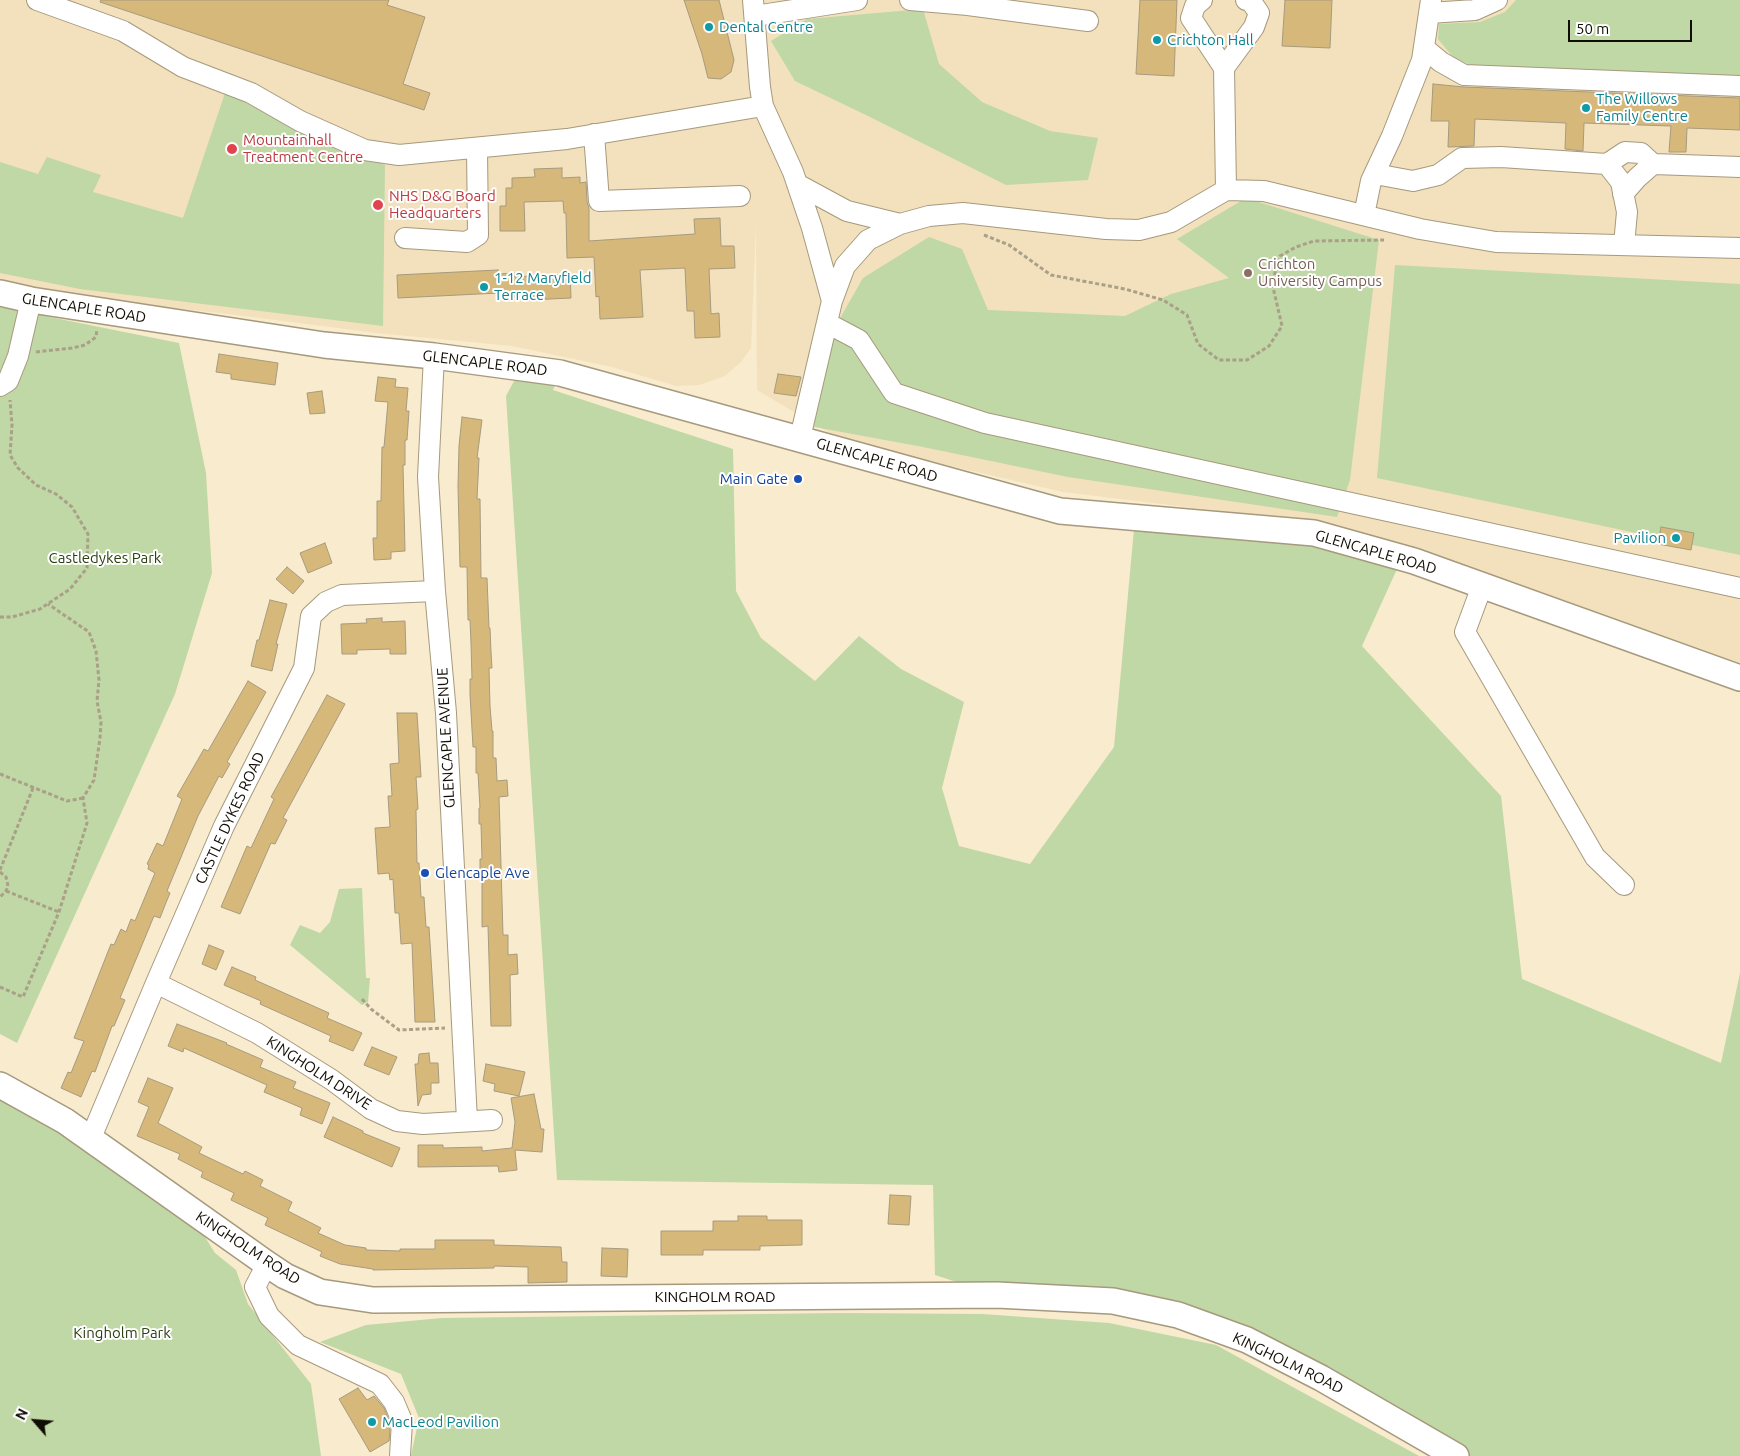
<!DOCTYPE html>
<html>
<head>
<meta charset="utf-8">
<style>
  body { margin:0 }
  #map { position:relative; width:1740px; height:1456px; overflow:hidden; background:#f9ebcd; font-family:Ubuntu,sans-serif }
  canvas { display:block }
  .north { position:absolute; left:10px; top:1396px; width:50px; height:50px; -webkit-text-stroke:4px #fff; paint-order:stroke; rotate:297deg; font-size:14px; font-weight:700; line-height:20px; text-align:center; color:#110d04 }
  .north::after { content:''; display:block; margin:auto; width:18px; height:22px; background:#110d04; clip-path:polygon(50% 0,100% 100%,50% 72%,0 100%) }
  .scale { position:absolute; left:1568px; top:20px; width:124px; height:22px; box-sizing:border-box; border:2px solid #110d04; border-top:0; padding-left:6px; font-size:15px; line-height:18px; white-space:nowrap; color:#110d04; -webkit-text-stroke:4px #fff; paint-order:stroke }
</style>
</head>
<body>
<div id="map">
<canvas width="1740" height="1456"></canvas>
<div class="north">N</div>
<div class="scale">50 m</div>
</div>
<script>
const ctx = document.querySelector('canvas').getContext('2d');
ctx.lineJoin = 'round';
function fillPath(path, color) {
  ctx.fillStyle = color;
  ctx.fill(path, 'evenodd');
}
function shape(rows) {
  const path = new Path2D();
  for (const r of rows) {
    path.moveTo(r[0], r[1]);
    for (let i = 2; i < r.length; i += 2) path.lineTo(r[i], r[i + 1]);
  }
  return path;
}
function trace(path, color, width, dash) {
  ctx.strokeStyle = color;
  ctx.lineWidth = width;
  ctx.lineCap = dash ? 'butt' : 'round';
  ctx.setLineDash(dash || []);
  ctx.stroke(path);
}
function label(font, color, halo, rows, align = 'center') {
  ctx.font = font + ' Ubuntu,sans-serif';
  ctx.lineWidth = 4;
  ctx.setLineDash([]);
  ctx.textBaseline = 'middle';
  ctx.strokeStyle = halo;
  ctx.fillStyle = color;
  for (const [text, x, y, turn = 0] of rows) {
    ctx.save();
    ctx.translate(x, y);
    ctx.rotate((+turn || 0) * Math.PI / 180);
    ctx.textAlign = isNaN(turn) ? turn : align;
    if (halo) ctx.strokeText(text, 0, 0);
    ctx.fillText(text, 0, 0);
    ctx.restore();
  }
}
const built = shape([
  [0,0,1740,0,1740,670,1342,526,1063,492,843,441,757,390,756,225,751,348,741,362,725,376,699,385,676,386,612,367,512,346,376,333,229,314,94,300,0,281]
]);
const green = shape([
  [1516,0,1740,0,1740,77,1472,66,1453,57,1438,39,1439,24,1480,22,1505,12],
  [923,9,939,64,982,102,1050,131,1098,138,1088,180,1006,185,866,115,795,81,771,41,807,19],
  [225,93,385,165,383,326,80,289,0,273,0,162,38,174,47,157,101,175,93,192,183,218],
  [1246,198,1379,240,1350,480,1337,517,1068,477,923,447,809,426,819,355,863,278,929,237,962,249,988,310,1125,316,1171,294,1229,278,1177,239],
  [1395,265,1740,284,1740,555,1377,478],
  [0,307,179,343,206,473,212,573,175,694,17,1043,0,1034],
  [521,368,560,373,553,390,733,449,736,591,761,638,815,681,859,636,901,669,964,702,942,788,959,846,1030,864,1114,747,1135,518,1402,558,1362,646,1501,796,1522,979,1721,1063,1740,973,1740,1456,1456,1456,1178,1315,997,1295,935,1275,933,1185,557,1180,506,396],
  [362,888,366,978,370,978,368,1002,362,1005,290,945,300,925,320,933,330,922,339,889],
  [0,1093,188,1210,215,1253,236,1270,248,1304,311,1384,321,1456,0,1456],
  [841,1313,982,1314,1109,1323,1216,1345,1419,1456,411,1456,419,1418,401,1374,320,1342,366,1325,442,1318]
]);
const building = shape([
  [101,0,389,0,387,5,425,17,403,84,430,93,424,110,100,2,101,0],
  [684,0,719,0,734,60,731,72,721,79,708,78,702,54,684,0],
  [1140,0,1177,0,1174,76,1136,74,1140,0],
  [1285,0,1332,0,1330,48,1282,46,1285,0],
  [1433,84,1464,87,1740,98,1740,130,1687,128,1686,152,1669,152,1671,126,1584,123,1583,151,1565,149,1566,123,1475,119,1474,146,1448,147,1449,121,1431,121,1433,84],
  [562,168,562,178,580,177,580,183,586,182,587,202,589,208,589,241,695,234,694,219,720,218,721,246,734,246,735,268,709,269,711,314,719,313,720,337,695,338,694,311,687,311,685,268,640,270,643,317,600,319,599,296,596,297,594,257,567,258,566,213,564,213,563,201,524,202,525,231,500,231,500,206,506,206,506,188,512,188,512,178,535,177,534,169,562,168],
  [498,270,498,274,515,273,515,277,529,276,529,281,554,279,554,275,570,274,571,298,529,300,528,297,514,297,514,294,499,295,499,293,398,298,397,275,498,270],
  [219,354,278,363,275,385,231,379,231,374,216,372,219,354],
  [778,374,801,377,796,396,774,393,778,374],
  [378,377,396,379,395,387,408,388,406,411,409,411,407,440,405,440,405,465,403,465,405,551,391,552,391,559,374,560,373,538,377,538,377,501,381,501,382,447,384,447,388,402,375,401,378,377],
  [322,391,325,413,310,414,307,393,322,391],
  [462,417,482,420,477,458,479,458,477,499,480,499,481,578,487,578,489,628,490,628,491,652,492,668,489,668,490,706,492,731,493,731,493,758,496,758,497,781,507,780,508,796,499,797,503,935,508,935,508,955,517,954,518,974,510,975,511,1026,491,1026,488,926,482,927,482,875,480,875,480,859,482,859,481,824,479,824,479,808,480,808,478,773,476,773,476,747,473,747,470,694,470,679,472,679,471,643,470,620,468,620,467,567,460,567,458,486,459,446,462,417],
  [1661,527,1694,533,1691,550,1658,544,1661,527],
  [325,543,332,563,308,573,300,553,325,543],
  [287,567,304,581,293,594,276,579,287,567],
  [270,600,287,604,276,644,278,644,272,671,251,666,257,640,259,640,270,600],
  [382,618,382,622,405,621,406,654,390,654,390,649,357,650,357,654,342,654,341,624,367,623,366,619,382,618],
  [248,681,266,692,227,762,230,764,222,778,219,776,198,816,167,891,170,893,165,905,160,918,154,916,120,998,125,1000,114,1026,112,1026,95,1072,92,1071,81,1097,61,1088,68,1072,71,1073,84,1041,74,1038,111,944,114,945,121,929,126,932,131,919,135,921,155,873,148,869,149,865,147,864,157,843,163,846,182,799,177,796,204,749,208,751,248,681],
  [327,695,345,704,283,818,287,820,275,844,271,843,240,914,221,907,247,846,251,848,274,799,271,797,327,695],
  [397,713,417,713,421,777,416,777,418,809,416,810,417,863,419,863,421,897,424,897,426,927,429,927,435,1022,415,1022,412,943,401,944,399,913,395,913,393,879,390,880,389,873,378,874,375,828,390,827,388,796,392,796,390,764,399,763,397,713],
  [209,945,224,951,216,970,202,964,209,945],
  [232,967,256,977,255,980,329,1013,327,1018,362,1033,353,1051,329,1041,331,1036,260,1004,261,1001,224,985,232,967],
  [177,1024,227,1043,226,1044,263,1060,260,1067,296,1082,293,1088,330,1103,322,1124,300,1115,302,1108,264,1092,267,1085,184,1048,183,1052,168,1046,177,1024],
  [372,1047,397,1057,389,1075,364,1065,372,1047],
  [429,1053,430,1063,438,1063,439,1083,431,1083,431,1094,422,1095,418,1106,415,1064,418,1064,419,1054,429,1053],
  [486,1064,525,1072,519,1096,494,1091,495,1084,483,1081,486,1064],
  [148,1078,173,1088,158,1123,202,1147,199,1153,243,1174,245,1171,263,1180,260,1186,292,1202,288,1211,321,1228,318,1233,345,1245,366,1248,366,1250,400,1251,400,1249,435,1249,435,1240,494,1240,494,1245,561,1247,562,1262,567,1262,567,1282,528,1283,528,1267,494,1266,494,1268,373,1270,373,1269,340,1264,320,1256,322,1252,265,1225,268,1218,231,1200,234,1193,201,1177,203,1172,178,1159,180,1154,137,1136,149,1107,138,1102,148,1078],
  [534,1094,541,1129,544,1129,542,1152,515,1150,517,1170,499,1172,498,1166,418,1167,418,1145,443,1145,443,1148,482,1147,482,1151,512,1148,515,1122,511,1098,534,1094],
  [333,1117,363,1131,363,1133,400,1148,392,1167,324,1137,333,1117],
  [890,1195,911,1196,909,1225,888,1224,890,1195],
  [738,1216,767,1216,767,1220,802,1220,802,1245,760,1246,760,1250,703,1250,703,1255,661,1255,661,1231,713,1231,713,1221,738,1221,738,1216],
  [602,1248,628,1249,627,1277,601,1276,602,1248],
  [358,1388,367,1400,374,1396,384,1408,390,1423,387,1425,390,1429,389,1441,370,1452,339,1399,358,1388]
]);
const path = shape([
  [984,235,1009,245,1051,275,1125,289,1163,300,1187,315,1198,344,1219,360,1247,360,1269,346,1282,326,1272,283,1280,256,1296,247,1314,241,1384,240],
  [36,352,72,348,85,345,96,337,97,329],
  [0,617,12,617,40,609,70,589,87,568,88,534,72,507,56,494,36,485,18,468,10,455,12,425,10,400],
  [0,774,67,801,83,798],
  [0,870,33,788],
  [0,872,6,877,8,886,6,891,0,897],
  [6,891,59,912],
  [0,987,23,997,59,912,87,823,83,798,94,780,100,738,101,722,97,701,99,680,96,651,89,632,48,604],
  [362,999,371,1009,399,1030,445,1028]
]);
const minor = shape([
  [37,0,123,31,183,67,251,93,300,121,365,150,399,155,567,139,763,106],
  [753,0,760,87,763,106,793,172,812,228,832,301],
  [910,0,968,5,1088,21],
  [1202,0,1195,6,1191,18,1224,68,1226,190],
  [1429,13,1475,10,1497,0],
  [755,16,857,0],
  [1424,48,1441,62,1464,75,1740,86],
  [1224,68,1254,27,1259,13,1250,0,1246,0],
  [594,134,599,201,740,196],
  [1607,164,1625,152,1641,153,1653,164],
  [1375,174,1413,181,1438,175,1462,158,1501,157,1607,164,1621,182,1627,212,1624,245],
  [797,184,847,211,900,224],
  [1623,194,1637,178,1653,164,1740,167],
  [1364,215,1371,181,1392,136,1422,60,1431,0],
  [405,238,467,242,478,235,477,148],
  [827,323,859,340,894,393,985,423,1740,588],
  [434,356,428,477,435,591,446,713,467,1120],
  [0,386,8,381,18,356,31,300],
  [800,438,832,301,845,266,868,240,900,224,929,216,963,213,1106,229,1139,230,1171,222,1226,190,1264,191,1420,229,1496,242,1740,248],
  [1482,586,1465,632,1595,857,1624,885],
  [156,983,257,1033,332,1080,371,1109,397,1121,423,1124,492,1120],
  [90,1140,156,983,224,826,304,668,311,616,326,602,342,595,435,591],
  [267,1264,255,1287,269,1316,298,1345,380,1384,394,1402,402,1421,400,1456]
]);
const major = shape([
  [0,293,31,300,324,345,434,356,560,373,1060,511,1314,533,1414,561,1740,678],
  [0,1085,65,1121,267,1264,285,1276,320,1292,373,1300,997,1295,1113,1301,1178,1315,1247,1340,1321,1378,1456,1456]
]);
const markers = [
  [709,27,5,"#0f9aa8"],
  [1157,40,5,"#0f9aa8"],
  [1586,108,5,"#0f9aa8"],
  [232,149,6,"#e0444e"],
  [378,205,6,"#e0444e"],
  [1248,273,5,"#8d6e63"],
  [484,287,5,"#0f9aa8"],
  [798,479,5,"#1a4fb4"],
  [1676,538,5,"#0f9aa8"],
  [425,873,5,"#1a4fb4"],
  [372,1422,5,"#0f9aa8"]
];
const cultureNames = [
  ["Dental Centre",719,27],
  ["Crichton Hall",1167,40],
  ["The Willows",1596,99],
  ["Family Centre",1596,116],
  ["1-12 Maryfield",494,278],
  ["Terrace",494,295],
  ["Pavilion",1666,538,"right"],
  ["MacLeod Pavilion",382,1422]
];
const healthNames = [
  ["Mountainhall",243,140],
  ["Treatment Centre",243,157],
  ["NHS D&G Board",389,196],
  ["Headquarters",389,213]
];
const educationNames = [
  ["Crichton",1258,264],
  ["University Campus",1258,281]
];
const streetNames = [
  ["GLENCAPLE ROAD",84,308,9],
  ["GLENCAPLE ROAD",485,363,7],
  ["GLENCAPLE ROAD",877,460,16],
  ["GLENCAPLE ROAD",1376,552,16],
  ["GLENCAPLE AVENUE",446,738,-93],
  ["CASTLE DYKES ROAD",230,818,-65],
  ["KINGHOLM DRIVE",319,1073,33],
  ["KINGHOLM ROAD",248,1248,33],
  ["KINGHOLM ROAD",715,1297],
  ["KINGHOLM ROAD",1288,1363,26]
];
const transitNames = [
  ["Main Gate",788,479],
  ["Glencaple Ave",435,873,"left"]
];
const parkNames = [
  ["Castledykes Park",105,558],
  ["Kingholm Park",122,1333]
];
fillPath(built, '#f2e1bc');
fillPath(green, '#bfd8a5');
fillPath(building, '#d6b97a');
trace(building, '#a79a7e', 1);
trace(minor, '#a6997d', 22);
trace(major, '#a6997d', 28);
trace(path, '#aa9f89', 3, [4, 2.5]);
trace(minor, '#fff', 20);
trace(major, '#fff', 25);
for (const [x, y, r, color] of markers) {
  const dot = new Path2D();
  dot.arc(x, y, r, 0, 2 * Math.PI);
  ctx.fillStyle = color;
  ctx.fill(dot);
  trace(dot, '#fff', 2);
}
label('15px', '#0d838f', '#fff', cultureNames, 'left');
label('15px', '#be3a42', '#fff', healthNames, 'left');
label('15px', '#785e54', '#fff', educationNames, 'left');
label('15px', '#110d04', '#fff', streetNames);
label('15px', '#164399', '#fff', transitNames, 'right');
label('15px', '#2c3f13', '#fff', parkNames);
</script>
</body>
</html>
